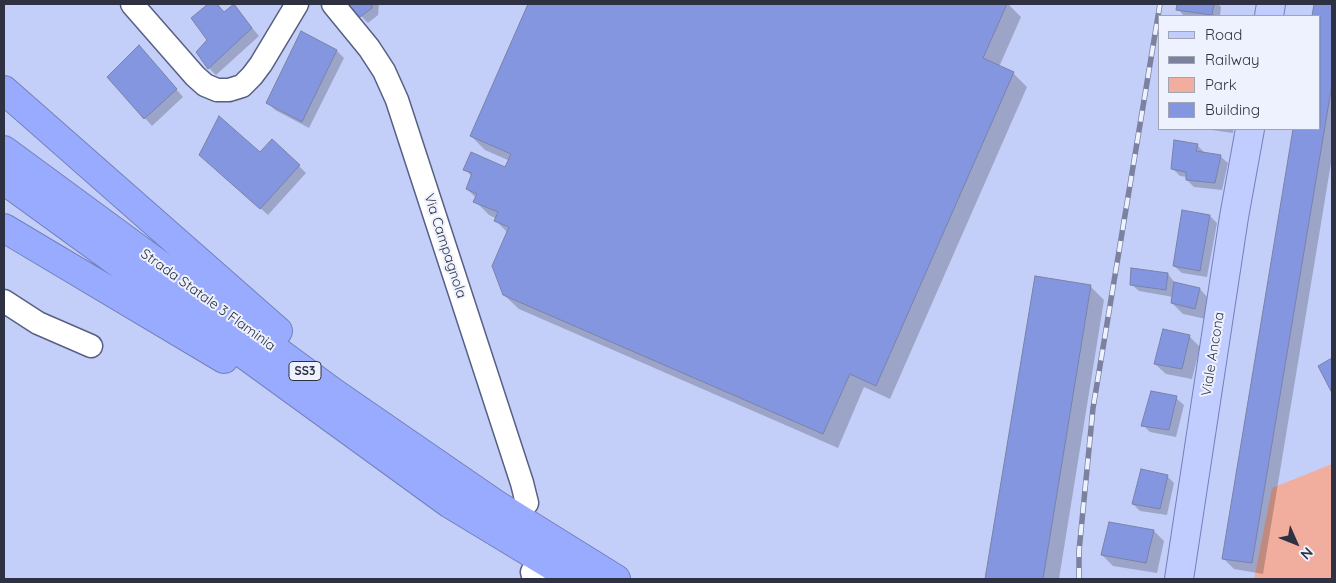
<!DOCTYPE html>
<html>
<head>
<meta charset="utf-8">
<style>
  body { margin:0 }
  #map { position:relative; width:1336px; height:583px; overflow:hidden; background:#c4cff9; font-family:Quicksand,sans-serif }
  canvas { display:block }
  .frame { position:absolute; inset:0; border:5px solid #2d3141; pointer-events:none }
  .legend { position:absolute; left:1158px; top:15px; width:162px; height:115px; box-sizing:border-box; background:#eef1fe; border:1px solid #a1a4b2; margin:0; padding:6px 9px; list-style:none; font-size:15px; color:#2d3141 }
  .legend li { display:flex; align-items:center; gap:10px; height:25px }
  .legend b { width:25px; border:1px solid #a1a4b2 }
  .north { position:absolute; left:1271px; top:518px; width:50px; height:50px; -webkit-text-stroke:4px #eef1fe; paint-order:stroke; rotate:134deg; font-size:14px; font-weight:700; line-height:20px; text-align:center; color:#2d3141 }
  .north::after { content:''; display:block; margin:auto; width:18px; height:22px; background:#2d3141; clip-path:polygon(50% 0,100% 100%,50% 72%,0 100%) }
</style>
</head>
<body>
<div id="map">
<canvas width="1336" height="583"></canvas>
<div class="frame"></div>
<ul class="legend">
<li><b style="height:6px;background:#c1cdff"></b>Road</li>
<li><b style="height:6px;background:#7b82a0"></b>Railway</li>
<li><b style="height:14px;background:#f1ae9e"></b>Park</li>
<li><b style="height:14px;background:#8496e0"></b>Building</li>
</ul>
<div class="north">N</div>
</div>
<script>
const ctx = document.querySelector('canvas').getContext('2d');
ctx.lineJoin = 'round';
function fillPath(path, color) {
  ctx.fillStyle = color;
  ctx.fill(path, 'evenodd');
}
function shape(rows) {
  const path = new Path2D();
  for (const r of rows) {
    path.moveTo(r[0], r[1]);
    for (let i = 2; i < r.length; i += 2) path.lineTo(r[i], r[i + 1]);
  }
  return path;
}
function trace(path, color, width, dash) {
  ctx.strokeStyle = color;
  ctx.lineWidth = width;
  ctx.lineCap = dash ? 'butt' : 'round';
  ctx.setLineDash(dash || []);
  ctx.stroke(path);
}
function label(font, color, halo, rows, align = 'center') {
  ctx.font = font + ' Quicksand,sans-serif';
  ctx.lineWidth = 4;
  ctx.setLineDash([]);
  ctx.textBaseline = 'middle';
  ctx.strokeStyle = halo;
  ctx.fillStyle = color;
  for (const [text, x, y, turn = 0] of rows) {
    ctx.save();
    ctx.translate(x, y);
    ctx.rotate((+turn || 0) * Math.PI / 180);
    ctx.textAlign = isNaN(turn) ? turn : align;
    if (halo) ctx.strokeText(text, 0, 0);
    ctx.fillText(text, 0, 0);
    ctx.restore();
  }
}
const green = shape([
  [1332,464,1332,579,1254,579,1272,488]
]);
const shadow = shape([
  [210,4,216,4,225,13,234,6,259,36,216,75,209,68,209,40,193,18],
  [349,4,379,4,378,15,368,23],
  [529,4,1008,4,1021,17,999,67,1013,73,1027,87,890,399,864,387,838,448,519,309,504,295,508,233,496,221,497,219,489,215,475,201,476,198,467,189,472,177,465,169,506,169,510,161,485,150,471,136],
  [1178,4,1218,4,1221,7,1220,16,1184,16,1178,9],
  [1315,4,1332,4,1332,157,1263,574,1234,569,1223,558,1295,129,1320,129,1320,16,1313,16],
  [337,51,344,58,309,128,275,110,268,103],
  [146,54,183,97,152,126,108,77],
  [1204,129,1233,129,1233,133],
  [1197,145,1204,152,1204,154,1220,156,1228,163,1222,190,1194,187,1187,180,1187,177,1180,176,1173,169],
  [260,154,299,166,306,173,268,215,208,162],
  [1210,216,1217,223,1207,277,1182,273,1174,266],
  [1168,274,1175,283,1200,289,1210,300,1206,319,1183,314,1172,303,1173,297,1139,291,1131,284],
  [1036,277,1090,286,1104,300,1059,579,986,579],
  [1189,336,1200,347,1192,379,1166,374,1155,364],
  [1176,398,1184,405,1176,437,1150,432,1143,425],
  [1167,476,1174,483,1167,515,1140,511,1133,504],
  [1154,531,1164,541,1157,573,1113,566,1102,555]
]);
const building = shape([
  [208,4,217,4,224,12,234,4,252,28,208,69,196,52,207,40,191,18,208,4],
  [348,4,372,4,372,8,360,17,348,4],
  [528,4,1007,4,983,58,1014,72,876,386,850,374,823,434,503,295,492,266,509,227,494,221,498,212,473,202,477,194,466,189,472,173,463,170,471,152,505,167,511,154,470,136,528,4],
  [1177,4,1214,4,1212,15,1176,10,1177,4],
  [1314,4,1332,4,1332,84,1252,563,1222,559,1293,129,1320,129,1320,16,1312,16,1314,4],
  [301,31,337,50,302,122,266,103,301,31],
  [139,45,177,89,144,119,107,77,139,45],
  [219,116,260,152,272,139,300,165,260,209,199,155,219,116],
  [1174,140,1198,144,1196,151,1221,155,1215,183,1186,180,1186,172,1171,169,1174,140],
  [1182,210,1210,215,1200,271,1173,266,1182,210],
  [1131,268,1168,273,1166,290,1130,285,1131,268],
  [1035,276,1091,285,1043,579,985,579,1035,276],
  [1174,282,1200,288,1195,309,1171,303,1174,282],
  [1163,329,1190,335,1182,369,1154,364,1163,329],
  [1332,358,1332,393,1318,366,1332,358],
  [1151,391,1177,396,1169,430,1141,426,1151,391],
  [1141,469,1168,475,1160,509,1132,504,1141,469],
  [1109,522,1154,530,1146,563,1101,555,1109,522]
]);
const minor = shape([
  [132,4,195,76,205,85,217,90,229,90,242,86,252,76,261,64,297,4],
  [333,4,369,48,384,71,397,100,522,483,527,503],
  [4,301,38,323,91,346],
  [532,572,534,579]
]);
const major = shape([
  [1269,16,1271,4],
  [1179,579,1234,217,1250,129]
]);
const highway = shape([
  [4,90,278,331],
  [4,150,333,392,497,505,616,579],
  [4,180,450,504,574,579],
  [4,228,224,359]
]);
const rail = shape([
  [1079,579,1079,551,1093,408,1160,4]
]);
const shields = [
  [305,371,32]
];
const shieldNames = [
  ["SS3",305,371]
];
const streetNames = [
  ["Via Campagnola",445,246,72],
  ["Strada Statale 3 Flaminia",208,300,36],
  ["Viale Ancona",1213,354,-81]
];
fillPath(green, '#f1ae9e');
fillPath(shadow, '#0003');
fillPath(building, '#8496e0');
trace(building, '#7882a8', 1);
trace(minor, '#576084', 25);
trace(major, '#7380bc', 30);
trace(highway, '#7380bc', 30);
trace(minor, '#fff', 22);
trace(major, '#c1cdff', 28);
trace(highway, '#98abff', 28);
trace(rail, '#7b82a0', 5.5);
trace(rail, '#eef1fe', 4, [11]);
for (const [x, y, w] of shields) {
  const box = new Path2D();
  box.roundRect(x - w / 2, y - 9.5, w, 19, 4);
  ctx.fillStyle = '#eef1fe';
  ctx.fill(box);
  trace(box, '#2d3141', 1);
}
label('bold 12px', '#2d3141', null, shieldNames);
label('14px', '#2d3141', '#eef1fe', streetNames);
</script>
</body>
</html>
